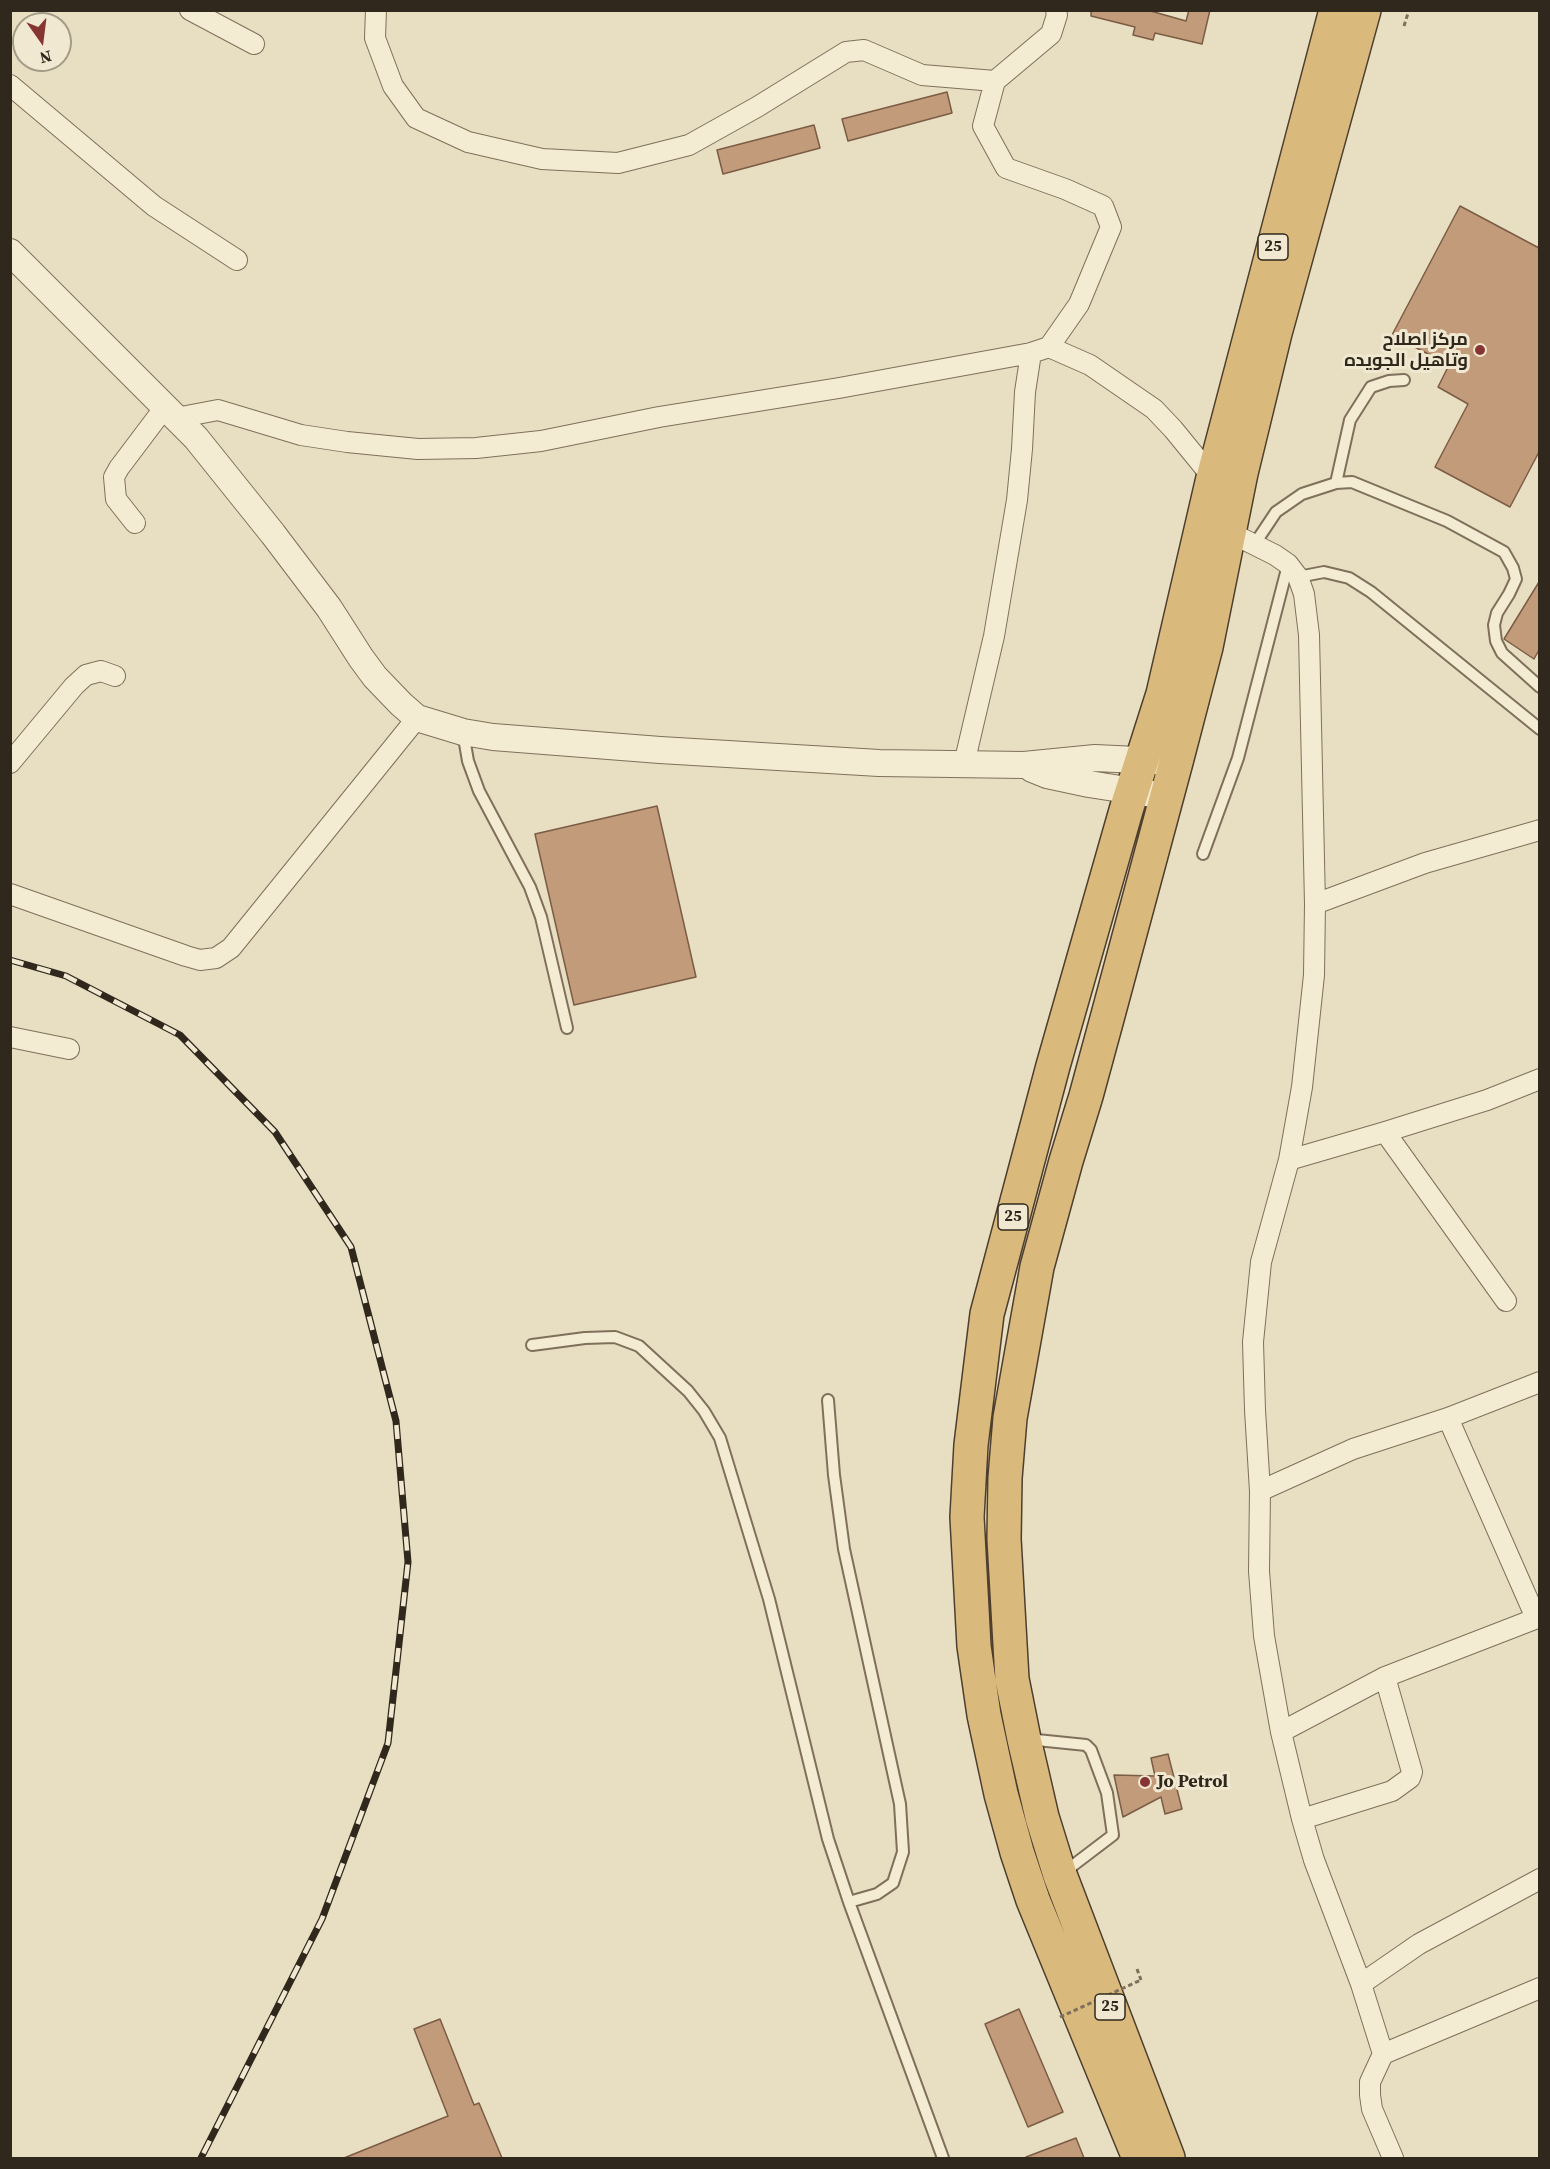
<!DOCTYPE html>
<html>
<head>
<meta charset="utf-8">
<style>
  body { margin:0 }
  #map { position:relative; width:1550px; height:2169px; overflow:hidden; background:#e8dec1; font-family:"Source Serif 4",serif }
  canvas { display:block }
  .frame { position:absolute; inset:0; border:12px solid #31281d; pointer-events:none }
  .north { position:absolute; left:12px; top:12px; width:60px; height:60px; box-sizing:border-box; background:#f0e8d0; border:2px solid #a49b88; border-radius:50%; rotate:166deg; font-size:16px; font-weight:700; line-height:24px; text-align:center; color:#31281d }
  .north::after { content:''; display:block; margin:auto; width:21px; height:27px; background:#873532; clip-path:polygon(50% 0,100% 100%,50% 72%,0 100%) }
</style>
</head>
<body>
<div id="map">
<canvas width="1550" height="2169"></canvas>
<div class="frame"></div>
<div class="north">N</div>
</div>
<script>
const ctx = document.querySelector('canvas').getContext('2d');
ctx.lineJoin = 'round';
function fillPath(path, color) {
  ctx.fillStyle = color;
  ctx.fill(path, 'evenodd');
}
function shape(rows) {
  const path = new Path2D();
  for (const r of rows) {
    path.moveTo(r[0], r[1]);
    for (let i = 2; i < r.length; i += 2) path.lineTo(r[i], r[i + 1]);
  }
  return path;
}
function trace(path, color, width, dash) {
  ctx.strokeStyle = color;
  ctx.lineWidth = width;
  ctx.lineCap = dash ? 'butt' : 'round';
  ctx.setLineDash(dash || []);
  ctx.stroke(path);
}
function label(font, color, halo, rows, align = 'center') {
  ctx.font = font + ' "Source Serif 4",Cairo,serif';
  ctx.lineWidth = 6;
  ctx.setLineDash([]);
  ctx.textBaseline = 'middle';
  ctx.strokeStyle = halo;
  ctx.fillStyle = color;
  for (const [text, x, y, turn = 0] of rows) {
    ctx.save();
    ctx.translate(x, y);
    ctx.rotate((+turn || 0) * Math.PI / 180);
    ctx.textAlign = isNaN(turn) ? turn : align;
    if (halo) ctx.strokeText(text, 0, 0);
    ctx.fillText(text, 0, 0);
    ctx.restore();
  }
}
const building = shape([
  [1091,10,1147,10,1186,21,1189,10,1210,10,1202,44,1155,33,1153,40,1133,35,1135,27,1091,16,1091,10],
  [947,92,952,113,848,141,842,119,947,92],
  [814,125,820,148,723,174,717,150,814,125],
  [1460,206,1539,248,1539,452,1510,507,1435,467,1468,404,1438,387,1449,365,1392,335,1460,206],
  [1539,582,1539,650,1534,659,1504,639,1539,582],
  [657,806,696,977,574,1005,535,834,657,806],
  [1168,1754,1182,1809,1165,1814,1161,1797,1123,1817,1114,1775,1155,1776,1151,1758,1168,1754],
  [1019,2009,1063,2112,1028,2127,985,2024,1019,2009],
  [440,2019,474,2105,479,2103,502,2158,344,2158,448,2116,414,2029,440,2019],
  [1076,2138,1084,2158,1026,2158,1026,2157,1076,2138]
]);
const path = shape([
  [1404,26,1409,10],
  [1137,1969,1141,1980]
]);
const service = shape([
  [1336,483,1350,420,1371,387,1389,381,1404,380],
  [1254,545,1276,512,1302,494,1336,483,1352,482,1447,521,1504,552,1513,568,1516,579,1509,594,1497,613,1494,625,1496,641,1502,653,1540,687],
  [1298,577,1324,572,1349,578,1371,592,1540,729],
  [463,732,468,761,479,791,530,887,541,917,567,1028],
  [1203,854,1238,758,1288,565],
  [532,1345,585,1338,615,1337,639,1346,688,1391,704,1411,720,1438,769,1599,828,1839,849,1902,943,2158],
  [828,1400,834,1475,844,1549,900,1804,903,1852,893,1883,877,1894,849,1902],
  [1027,1739,1086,1745,1091,1750,1107,1793,1113,1835,1063,1873]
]);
const minor = shape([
  [190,10,254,44],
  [376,10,375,38,393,86,416,118,468,142,542,159,618,163,689,145,757,107,846,52,864,50,922,75,995,81],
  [10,85,154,206,237,260],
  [1049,347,1079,304,1111,227,1103,206,1065,189,1006,168,983,126,995,81,1051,34,1057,15,1056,10],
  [176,418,218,410,301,435,347,442,418,449,476,448,541,441,659,417,839,388,1031,353,1049,347,1090,365,1154,409,1173,429,1213,478],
  [135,523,116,499,114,477,119,468,165,407],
  [1229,532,1275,555,1288,564,1298,577,1304,594,1309,635,1315,904,1314,975,1302,1087,1289,1160,1261,1262,1253,1342,1255,1410,1260,1491,1259,1571,1264,1636,1281,1732,1302,1819,1314,1860,1361,1984,1383,2054],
  [10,763,74,686,86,675,101,671,115,676],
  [964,764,994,636,1017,500,1022,449,1025,392,1031,353],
  [10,894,186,956,200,960,216,958,231,948,417,718],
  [1315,904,1425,863,1540,830],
  [10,1037,69,1049],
  [1385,1132,1506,1301],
  [1289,1160,1385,1132,1487,1100,1540,1079],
  [1448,1418,1536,1618],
  [1260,1491,1353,1449,1448,1418,1540,1382],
  [1281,1732,1385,1677,1540,1617],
  [1302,1819,1392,1791,1410,1778,1412,1772,1385,1677],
  [1361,1984,1419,1944,1540,1879],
  [1393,2158,1372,2109,1370,2095,1370,2082,1383,2054,1540,1988]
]);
const tertiary = shape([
  [10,252,196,438,273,534,329,608,361,658,375,677,401,704,417,718,463,732,493,737,660,750,879,763,1024,765,1095,758,1158,761],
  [1032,769,1047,775,1089,784,1165,796]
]);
const trunk = shape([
  [1139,2158,1033,1900,1017,1852,1001,1794,984,1715,974,1646,967,1517,971,1445,987,1314,1053,1066,1127,807,1163,694,1213,478,1336,10],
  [1168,2158,1060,1875,1042,1817,1024,1739,1012,1679,1004,1539,1005,1478,1010,1418,1037,1267,1066,1161,1086,1096,1108,1015,1176,762,1206,647,1241,473,1275,333,1364,10]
]);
const rail = shape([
  [10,960,66,976,180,1035,275,1132,351,1247,396,1421,408,1562,388,1743,322,1919,201,2158]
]);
const pathBridge = shape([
  [1060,2017,1141,1980]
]);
const markers = [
  [1480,350,6,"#873532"],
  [1145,1782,6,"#873532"]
];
const shields = [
  [1273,247,30],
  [1013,1217,30],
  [1110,2007,30]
];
const shieldNames = [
  ["25",1273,247],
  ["25",1013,1217],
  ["25",1110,2007]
];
const poiNames = [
  ["مركز اصلاح",1468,340],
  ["وتاهيل الجويده",1468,361],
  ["Jo Petrol",1157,1782,"left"]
];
fillPath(building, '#c29b7b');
trace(building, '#7b5c44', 1.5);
trace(service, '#7f705b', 14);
trace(minor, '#7f705b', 22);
trace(tertiary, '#7f705b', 28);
trace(trunk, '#4d3e2f', 36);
trace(path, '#7f705b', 3, [4.5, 3]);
trace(service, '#f4ebd3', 10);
trace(minor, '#f4ebd3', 20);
trace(tertiary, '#f4ebd3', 26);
trace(trunk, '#daba7c', 33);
trace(rail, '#31281d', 7);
trace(rail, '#f0e8d0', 4.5, [14]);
trace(pathBridge, '#7f705b', 3, [4.5, 3]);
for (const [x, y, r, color] of markers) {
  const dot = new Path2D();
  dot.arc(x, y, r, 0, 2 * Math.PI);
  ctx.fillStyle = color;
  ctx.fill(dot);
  trace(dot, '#f0e8d0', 2);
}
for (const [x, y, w] of shields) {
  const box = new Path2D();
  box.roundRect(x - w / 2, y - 13, w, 26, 4.5);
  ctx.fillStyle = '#f0e8d0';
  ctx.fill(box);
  trace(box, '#31281d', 1.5);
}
label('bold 16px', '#31281d', null, shieldNames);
label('bold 18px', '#31281d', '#f0e8d0', poiNames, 'right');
</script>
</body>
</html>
